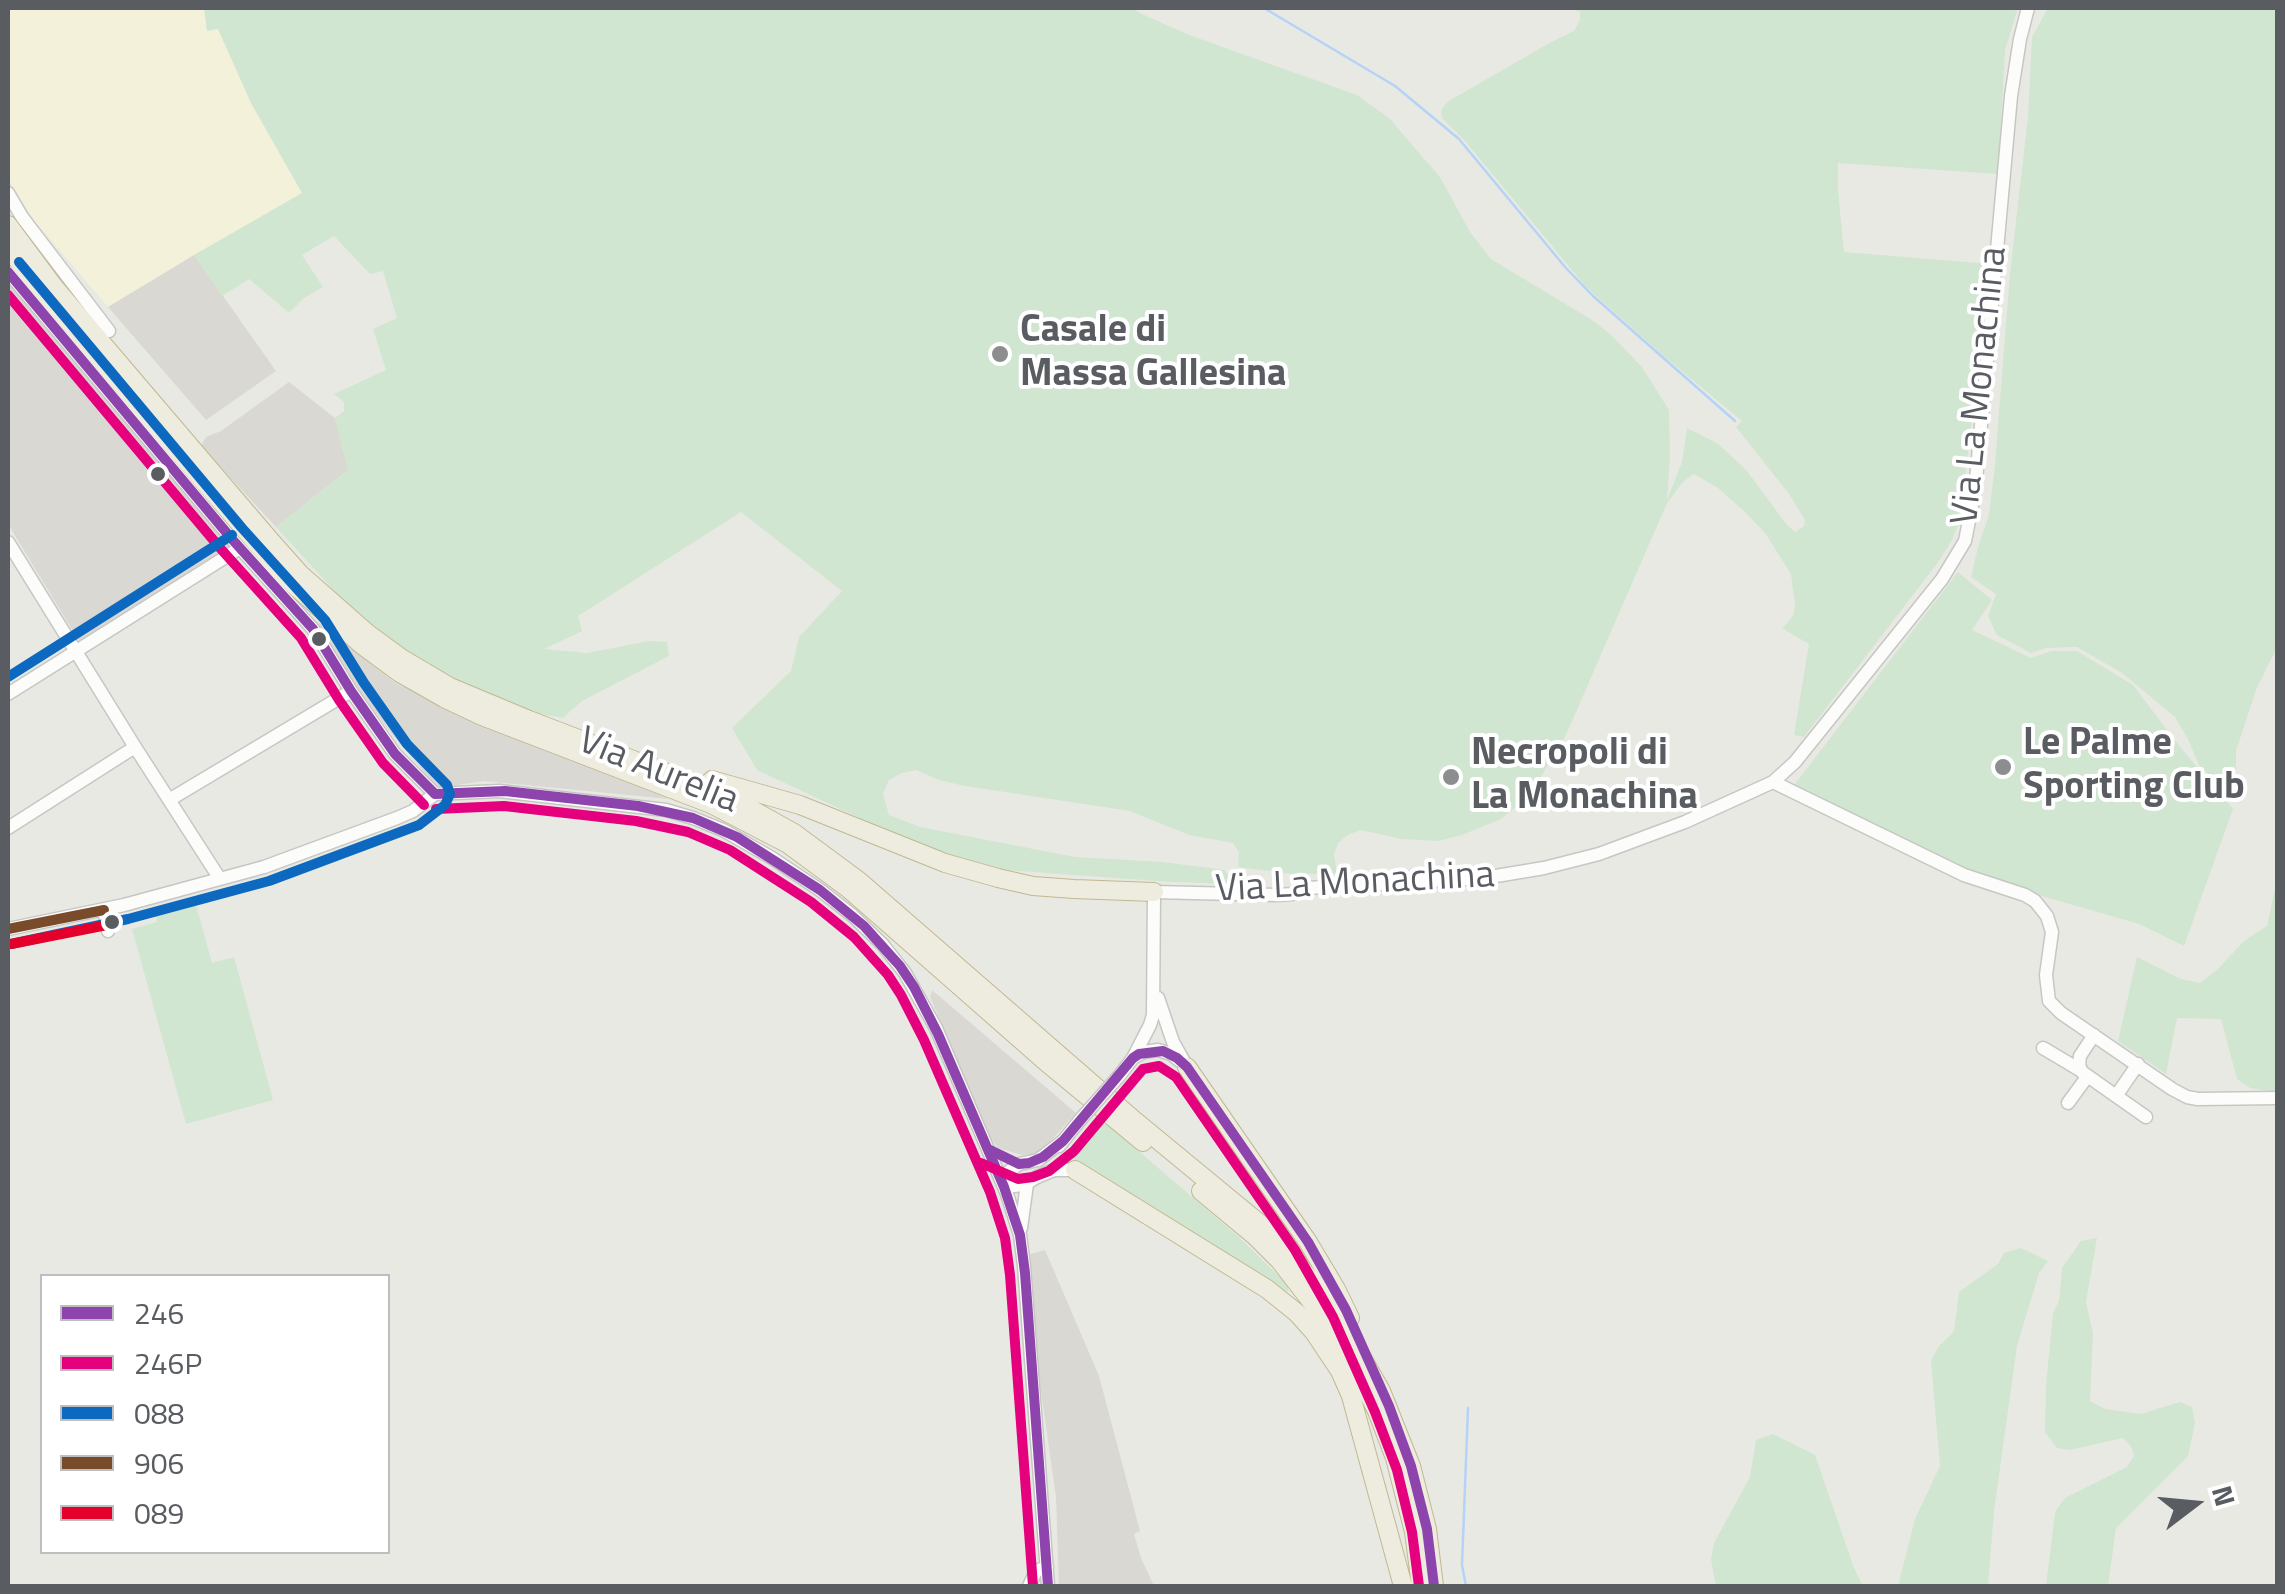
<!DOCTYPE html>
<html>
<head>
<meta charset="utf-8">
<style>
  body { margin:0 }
  #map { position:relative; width:2285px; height:1594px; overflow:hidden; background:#e9e9e3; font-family:"Titillium Web",sans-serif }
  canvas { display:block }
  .frame { position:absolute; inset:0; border:10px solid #595c61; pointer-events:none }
  .legend { position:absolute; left:40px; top:1274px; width:350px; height:280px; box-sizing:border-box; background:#fff; border:2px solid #bdbec0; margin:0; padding:12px 18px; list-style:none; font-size:30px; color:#595c61 }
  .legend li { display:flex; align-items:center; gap:20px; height:50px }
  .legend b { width:50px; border:2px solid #bdbec0 }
  .north { position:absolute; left:2145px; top:1454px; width:100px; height:100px; -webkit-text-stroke:8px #fff; paint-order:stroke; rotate:74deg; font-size:28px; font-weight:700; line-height:40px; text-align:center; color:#595c61 }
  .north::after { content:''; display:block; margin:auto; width:35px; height:45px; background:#595c61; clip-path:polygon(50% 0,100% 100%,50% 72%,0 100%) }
</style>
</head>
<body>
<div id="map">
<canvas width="2285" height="1594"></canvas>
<div class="frame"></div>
<ul class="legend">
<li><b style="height:12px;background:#8e44ad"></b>246</li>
<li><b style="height:12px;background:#e5007d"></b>246P</li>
<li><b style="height:12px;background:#0c69bf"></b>088</li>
<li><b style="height:12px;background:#7a4b2a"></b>906</li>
<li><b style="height:12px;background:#e4002b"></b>089</li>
</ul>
<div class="north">N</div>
</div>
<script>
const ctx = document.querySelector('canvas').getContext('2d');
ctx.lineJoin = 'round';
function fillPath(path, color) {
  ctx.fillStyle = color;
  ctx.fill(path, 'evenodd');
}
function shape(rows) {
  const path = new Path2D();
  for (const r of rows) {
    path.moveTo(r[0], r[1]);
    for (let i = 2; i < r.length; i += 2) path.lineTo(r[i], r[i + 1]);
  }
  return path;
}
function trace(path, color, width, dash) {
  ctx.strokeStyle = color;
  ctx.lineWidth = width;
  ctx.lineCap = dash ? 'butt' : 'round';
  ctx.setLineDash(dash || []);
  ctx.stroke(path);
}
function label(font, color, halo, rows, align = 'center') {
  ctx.font = font + ' "Titillium Web",sans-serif';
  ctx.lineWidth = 8;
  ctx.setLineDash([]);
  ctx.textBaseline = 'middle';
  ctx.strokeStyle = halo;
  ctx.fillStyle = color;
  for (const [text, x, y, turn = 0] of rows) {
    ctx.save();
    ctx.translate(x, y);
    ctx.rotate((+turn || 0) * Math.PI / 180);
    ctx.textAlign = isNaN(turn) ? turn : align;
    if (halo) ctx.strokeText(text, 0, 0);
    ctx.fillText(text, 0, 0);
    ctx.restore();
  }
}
const commercial = shape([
  [8,8,204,8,207,31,218,28,251,103,302,193,108,307,34,220,8,178]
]);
const industrial = shape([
  [194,255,276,371,206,420,108,307],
  [8,274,230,546,79,641,8,524],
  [289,382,335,418,348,470,276,527,201,446,206,437,221,431],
  [317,621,397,684,669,799,484,781,438,788,391,733,360,692],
  [932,990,1076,1113,1046,1146,1034,1154,1022,1155,998,1148,992,1140,930,997],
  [1045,1250,1099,1376,1140,1531,1134,1534,1141,1558,1154,1586,1059,1586,1056,1497,1039,1377,1027,1255]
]);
const green = shape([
  [204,8,1132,8,1142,14,1189,35,1357,95,1389,118,1440,177,1470,232,1491,259,1592,320,1610,334,1642,367,1669,410,1670,455,1667,500,1682,462,1687,428,1717,443,1727,452,1747,471,1787,525,1795,532,1804,526,1805,520,1789,494,1736,427,1742,421,1666,358,1586,287,1465,141,1442,118,1441,110,1447,102,1553,41,1574,31,1580,20,1580,12,1570,8,2018,8,2005,50,1998,174,1838,163,1838,191,1844,252,1990,264,1960,521,1952,540,1939,561,1804,737,1794,735,1809,644,1783,629,1781,630,1793,616,1795,605,1791,574,1765,533,1745,512,1718,488,1694,474,1683,482,1667,503,1566,735,1530,795,1501,819,1462,835,1438,841,1402,839,1360,830,1348,835,1338,843,1334,854,1337,874,1292,874,1238,867,1239,852,1233,843,1189,835,1130,811,965,786,939,780,916,770,902,773,889,780,883,794,889,815,920,827,1075,857,1163,862,1225,870,1233,884,1171,882,990,869,898,836,757,770,732,728,791,671,799,637,842,591,741,512,578,616,582,631,544,649,587,653,649,641,667,642,669,656,582,701,563,718,528,712,446,676,392,641,337,594,276,527,348,470,335,418,344,411,344,402,334,394,386,370,373,329,397,318,383,271,370,274,334,236,302,255,323,287,304,298,289,313,249,279,222,296,194,255,302,193,251,103,218,29,207,31],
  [2048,8,2277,8,2277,647,2256,690,2236,751,2236,778,2226,784,2214,780,2199,765,2188,739,2175,717,2122,673,2077,647,2046,648,2031,653,1997,635,1988,616,1996,594,1971,577,1978,547,1989,515,1995,464,2010,273,2028,117,2032,37],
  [1958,572,1992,600,1972,630,2031,658,2051,651,2077,651,2133,685,2181,748,2233,809,2184,946,2139,924,2007,886,1968,872,1794,785],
  [2277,879,2277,1092,2250,1088,2237,1079,2221,1019,2177,1018,2166,1074,2118,1041,2137,957,2181,979,2200,983,2217,970,2244,941,2267,926],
  [196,905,212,963,234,957,273,1100,186,1124,132,929,157,922,156,916],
  [1100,1123,1108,1125,1239,1237,1288,1285,1288,1291,1281,1293,1075,1161,1072,1155],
  [2097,1238,2086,1302,2093,1333,2090,1401,2105,1409,2141,1414,2180,1402,2192,1407,2195,1423,2188,1456,2116,1528,2108,1586,2046,1586,2055,1512,2065,1498,2127,1467,2134,1456,2131,1446,2123,1438,2070,1450,2057,1448,2045,1432,2046,1385,2053,1313,2059,1301,2062,1268,2081,1241],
  [2021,1248,2048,1261,2039,1273,2017,1346,1994,1511,1988,1586,1898,1586,1915,1519,1940,1466,1931,1360,1939,1346,1954,1331,1959,1292,1998,1264,2004,1253],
  [1773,1434,1815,1455,1854,1568,1863,1586,1716,1586,1711,1559,1714,1543,1750,1477,1756,1440]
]);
const stream = shape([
  [1264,8,1395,86,1459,139,1565,267,1593,296,1735,421],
  [1466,1586,1462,1565,1468,1408]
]);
const minor = shape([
  [8,193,22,217,109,331],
  [8,272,231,538,313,629,351,691,395,754,435,794],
  [8,542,135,747,220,879],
  [8,694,240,548],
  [1773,782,1964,875,2025,895,2035,901,2047,916,2052,932,2046,975,2049,1001,2061,1013,2172,1089,2187,1097,2198,1099,2278,1098],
  [169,800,351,691],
  [8,828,135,747],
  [104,910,108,931],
  [8,929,124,905,264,867,397,818,413,811,435,794,499,791,666,810,693,818,723,830,772,858,820,890,852,915,883,945,905,973,936,1028,1007,1194,1020,1235,1024,1266,1048,1586],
  [1158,998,1173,1042,1187,1067],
  [2094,1035,2080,1056,2079,1065,2082,1072,2146,1117],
  [2043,1048,2080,1070],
  [1133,1058,1144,1052,1158,1050,1171,1054,1180,1061],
  [1119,1076,1133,1058,1150,1025,1153,1015,1154,892,1277,895,1292,894,1307,888,1484,878,1544,868,1599,854,1685,822,1773,782,1795,762,1942,579,1965,541,1975,491,2011,96,2020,39,2028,8],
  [2116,1096,2138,1064],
  [2068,1103,2087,1077],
  [1059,1146,1080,1120],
  [1000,1178,1019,1164,1038,1160,1063,1141],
  [1004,1187,1024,1185,1037,1177,1054,1170,1075,1170],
  [1021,1228,1027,1184],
  [1029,1586,1036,1571,1047,1567]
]);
const highway = shape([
  [8,225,54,287,269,539,300,574,367,633,401,658,450,687,529,720,727,796,794,833,859,881,1135,1121,1260,1224,1286,1249,1335,1311,1381,1391,1411,1466,1427,1529,1434,1586],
  [8,247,45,296,287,579,362,645,400,673,444,698,482,716,711,804,788,844,849,889,1045,1061,1143,1142],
  [712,780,800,805,945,863,998,878,1033,886,1074,889,1154,892],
  [1187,1067,1308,1242,1336,1289,1350,1318],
  [1075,1170,1267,1289,1297,1313,1314,1332,1340,1371,1351,1396,1403,1586],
  [1201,1191,1254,1235,1280,1261,1324,1318,1350,1357,1377,1411,1395,1458,1414,1532,1421,1586]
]);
const minorBridge = shape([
  [1080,1120,1119,1076]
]);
const bus1 = shape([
  [8,272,231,538,313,629,351,691,395,754,435,794],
  [435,794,505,791,638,806,693,818,737,837,820,890,864,926,900,966,914,987,938,1034,1004,1187,1020,1235,1025,1273,1048,1586],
  [988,1149,1019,1164,1029,1163,1043,1157,1063,1141,1133,1058,1139,1054,1163,1051,1177,1058,1187,1067,1308,1242,1346,1310,1389,1406,1411,1466,1427,1529,1434,1586]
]);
const bus2 = shape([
  [8,295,220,548,301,638,339,700,383,763,424,805],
  [436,809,504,806,636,821,688,832,730,850,811,902,854,937,888,975,901,995,924,1040,990,1192,1005,1238,1010,1275,1033,1586],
  [981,1163,1018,1179,1033,1177,1049,1171,1074,1151,1143,1069,1159,1066,1176,1077,1295,1250,1333,1317,1375,1412,1397,1470,1412,1532,1419,1586]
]);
const bus3 = shape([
  [8,677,232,535],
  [11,944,128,919,269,881,419,825,445,805,450,794,447,785,407,744,364,683,325,620,242,528,19,262]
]);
const bus4 = shape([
  [8,929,104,910]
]);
const bus5 = shape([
  [11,944,107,925]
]);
const markers = [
  [1000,354,10,"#8b8d8e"],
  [158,474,9,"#595c61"],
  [319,639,9,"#595c61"],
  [2003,767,10,"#8b8d8e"],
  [1451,777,10,"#8b8d8e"],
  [112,922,9,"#595c61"]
];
const poiNames = [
  ["Casale di",1020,332],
  ["Massa Gallesina",1020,376],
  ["Le Palme",2023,745],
  ["Sporting Club",2023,789],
  ["Necropoli di",1471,755],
  ["La Monachina",1471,799]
];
const streetNames = [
  ["Via La Monachina",1981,386,-84],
  ["Via Aurelia",658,772,22],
  ["Via La Monachina",1355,884,-3]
];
fillPath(commercial, '#f4f1db');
fillPath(industrial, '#d9d8d3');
fillPath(green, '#d0e6d0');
trace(stream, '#b4d3f7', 2.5);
trace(minor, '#c6c7c5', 15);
trace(highway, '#c1b890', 20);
trace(minor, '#fcfcfb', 12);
trace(highway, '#eeecdf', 18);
trace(minorBridge, '#c6c7c5', 15, []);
trace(minorBridge, '#fcfcfb', 12);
trace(bus1, '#8e44ad', 10);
trace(bus2, '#e5007d', 10);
trace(bus3, '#0c69bf', 10);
trace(bus4, '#7a4b2a', 10);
trace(bus5, '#e4002b', 10);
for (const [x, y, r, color] of markers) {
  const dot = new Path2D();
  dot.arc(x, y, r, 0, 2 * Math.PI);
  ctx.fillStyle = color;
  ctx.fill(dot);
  trace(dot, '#fff', 4);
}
label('bold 38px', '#595c61', '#fff', poiNames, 'left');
label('38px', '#595c61', '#fff', streetNames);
</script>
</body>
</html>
